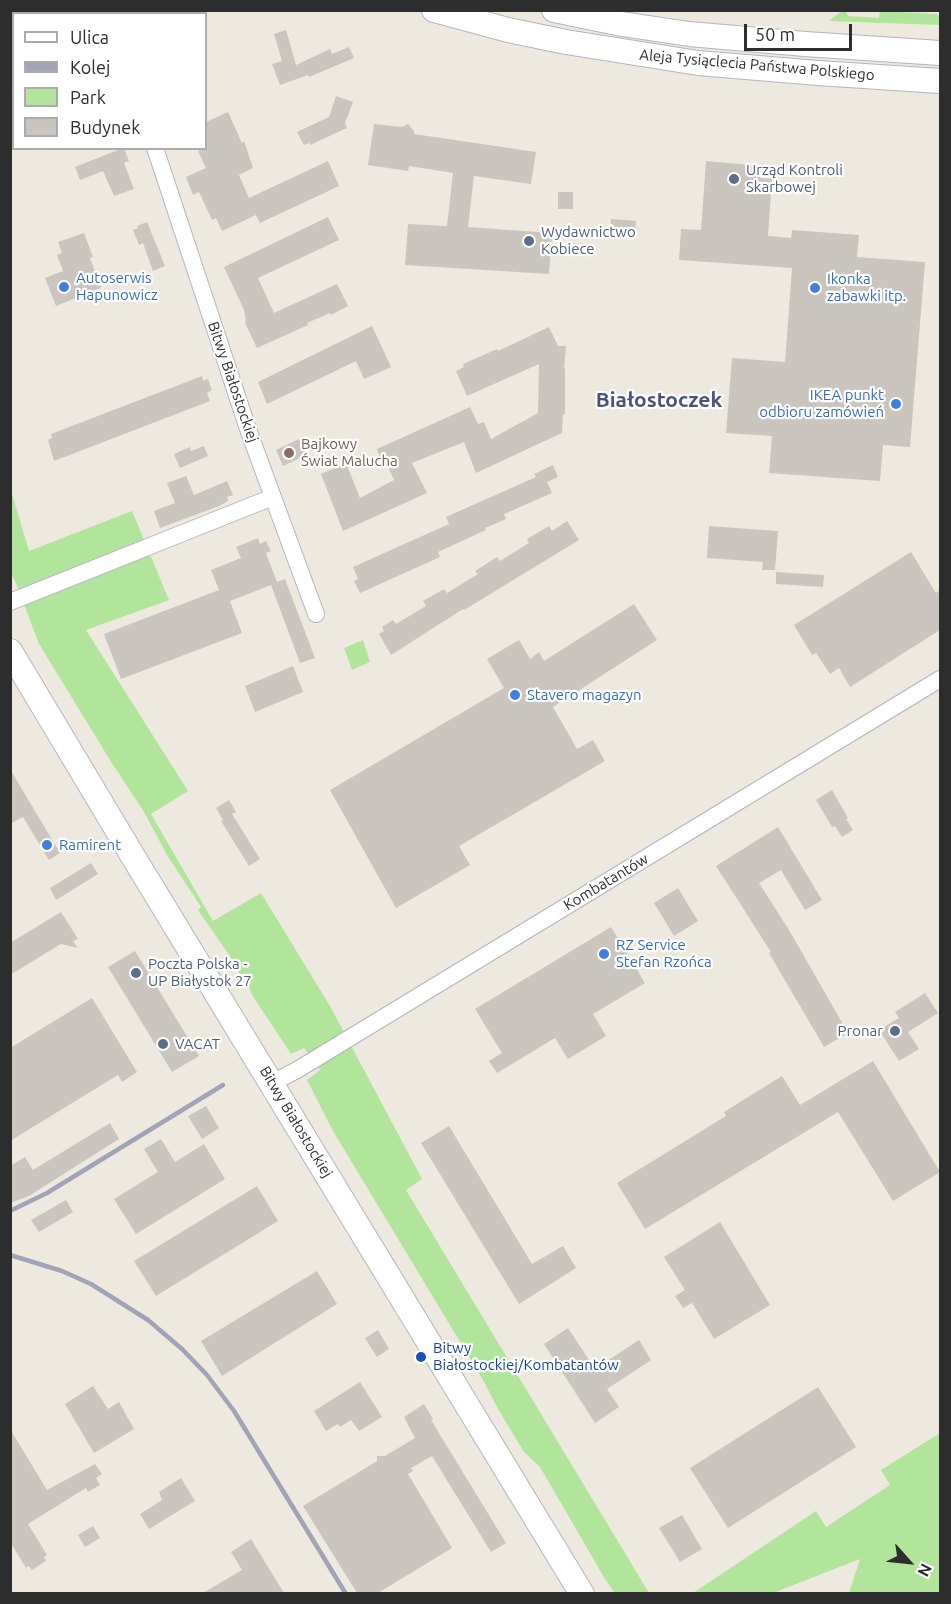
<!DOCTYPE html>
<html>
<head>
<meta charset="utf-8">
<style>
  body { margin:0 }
  #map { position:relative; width:951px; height:1604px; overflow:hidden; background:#eee9df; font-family:Ubuntu,sans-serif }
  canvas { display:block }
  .frame { position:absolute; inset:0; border:12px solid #2d2d2d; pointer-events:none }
  .legend { position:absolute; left:12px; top:12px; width:195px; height:138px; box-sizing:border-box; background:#fff; border:2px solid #ababab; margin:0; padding:8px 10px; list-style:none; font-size:18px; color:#2d2d2d }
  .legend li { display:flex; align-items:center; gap:12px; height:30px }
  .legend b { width:30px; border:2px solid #ababab }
  .north { position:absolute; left:879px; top:1532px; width:60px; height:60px; -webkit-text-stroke:4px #fff; paint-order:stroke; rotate:117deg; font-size:16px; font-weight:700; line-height:24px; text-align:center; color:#2d2d2d }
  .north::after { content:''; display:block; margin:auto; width:21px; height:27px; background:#2d2d2d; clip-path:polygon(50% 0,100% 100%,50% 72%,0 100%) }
  .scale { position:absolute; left:744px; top:24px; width:108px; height:27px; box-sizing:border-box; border:3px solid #2d2d2d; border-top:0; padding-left:8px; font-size:18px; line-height:21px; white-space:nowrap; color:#2d2d2d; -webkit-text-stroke:4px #fff; paint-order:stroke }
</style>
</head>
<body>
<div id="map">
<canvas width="951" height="1604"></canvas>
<div class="frame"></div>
<ul class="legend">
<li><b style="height:8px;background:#fff"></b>Ulica</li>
<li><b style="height:8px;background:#a1a3b7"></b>Kolej</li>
<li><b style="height:16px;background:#b0e59b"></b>Park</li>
<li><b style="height:16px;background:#cac5be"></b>Budynek</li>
</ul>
<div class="north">N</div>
<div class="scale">50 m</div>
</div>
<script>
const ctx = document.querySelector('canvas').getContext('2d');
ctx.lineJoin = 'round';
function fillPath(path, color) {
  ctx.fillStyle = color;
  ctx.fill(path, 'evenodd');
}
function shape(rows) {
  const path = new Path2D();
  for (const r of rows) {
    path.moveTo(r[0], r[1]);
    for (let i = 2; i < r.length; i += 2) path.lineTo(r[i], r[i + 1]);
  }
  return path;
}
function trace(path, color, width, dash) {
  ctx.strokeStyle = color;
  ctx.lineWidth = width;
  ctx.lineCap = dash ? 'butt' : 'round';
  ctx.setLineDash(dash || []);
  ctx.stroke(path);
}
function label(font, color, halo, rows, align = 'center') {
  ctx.font = font + ' Ubuntu,sans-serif';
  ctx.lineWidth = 4.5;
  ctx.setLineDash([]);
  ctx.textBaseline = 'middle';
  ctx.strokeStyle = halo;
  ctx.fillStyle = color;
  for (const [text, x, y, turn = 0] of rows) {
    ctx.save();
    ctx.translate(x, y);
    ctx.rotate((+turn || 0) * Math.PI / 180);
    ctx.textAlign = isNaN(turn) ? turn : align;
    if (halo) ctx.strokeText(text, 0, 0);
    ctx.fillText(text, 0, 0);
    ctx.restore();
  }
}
const green = shape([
  [843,10,846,11,848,16,879,18,880,11,937,14,940,17,940,25,829,21],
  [10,487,29,551,132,511,169,600,86,630,188,791,151,814,213,921,261,893,330,1006,422,1179,406,1190,649,1593,615,1593,605,1579,540,1467,524,1452,498,1409,483,1380,333,1131,307,1080,320,1070,304,1048,291,1054,252,995,245,977,241,978,236,965,198,910,201,907,167,855,144,812,110,760,39,644,16,583,11,574],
  [363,640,370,662,352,670,344,648],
  [940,1433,940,1593,849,1593,860,1559,773,1593,693,1593,816,1511,826,1527,890,1485,881,1470]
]);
const building = shape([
  [286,30,296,65,330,49,332,54,349,47,354,58,309,77,308,75,280,85,272,64,282,61,274,34],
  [336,96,353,102,345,123,347,128,310,145,310,143,304,145,297,132,329,117],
  [228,112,242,143,244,141,253,168,239,175,249,198,328,161,339,186,260,223,256,215,222,231,216,218,212,220,199,192,193,195,186,177,206,168,198,151,206,148,206,122],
  [374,124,402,127,408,124,414,131,414,134,536,152,531,184,474,176,468,227,552,233,549,274,405,265,408,224,447,226,453,173,409,166,408,171,368,165],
  [123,148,124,148,129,161,124,163,134,189,114,196,103,171,80,180,75,167],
  [706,161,761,166,760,178,772,179,768,236,791,238,792,230,859,235,857,257,925,262,910,447,883,445,880,481,769,473,772,436,726,433,732,358,785,362,792,268,679,260,681,229,701,230],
  [558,192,573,192,573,209,558,209],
  [328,217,339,240,258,278,274,313,337,284,348,306,331,315,330,313,307,323,308,325,257,348,245,323,246,321,244,310,224,267],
  [611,219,636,221,635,234,610,233],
  [147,222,165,266,153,271,143,243,139,245,133,230,138,228,137,226],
  [84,233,93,257,90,258,101,288,56,306,45,278,63,271,57,255,62,253,58,242],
  [372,326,391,367,364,379,356,361,267,404,258,382],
  [549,327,558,346,566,346,564,368,565,369,565,414,563,414,562,433,476,473,464,442,412,463,427,493,343,531,321,474,346,463,360,498,394,480,386,462,382,463,377,449,470,407,478,424,484,422,491,439,538,413,539,364,467,396,456,371,464,367,463,364,497,349,498,351],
  [202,376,203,381,208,379,212,390,207,393,210,401,54,461,48,440,52,438,51,434],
  [299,439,306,455,283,466,276,450],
  [204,446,208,456,180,468,174,454,190,447,191,451],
  [553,465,558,477,547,482,552,493,504,514,506,519,485,528,486,530,438,552,440,557,360,593,354,581,358,579,353,567,449,524,446,517,536,477,534,474],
  [186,476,194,495,227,481,233,495,227,497,228,501,219,506,160,528,154,511,175,503,167,483],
  [567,521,579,540,464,610,463,609,391,655,379,634,384,631,382,627,393,620,396,624,426,606,423,601,444,589,447,593,478,574,475,571,497,557,500,561,529,543,527,539,549,526,552,531],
  [709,526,778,531,775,570,762,570,763,562,707,558],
  [258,538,260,544,266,541,271,551,266,553,277,582,285,579,315,658,300,663,271,585,230,601,242,633,121,679,104,634,219,590,211,570,241,558,236,547],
  [911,552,936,593,940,590,940,630,850,687,839,668,830,674,816,653,812,655,794,625],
  [776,572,824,575,823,587,776,584],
  [634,604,657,640,553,707,577,749,593,740,605,761,459,846,470,865,396,908,330,790,504,688,487,659,519,640,530,659,539,652,544,661],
  [293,666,303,692,255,712,245,686],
  [10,769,60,853,49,860,23,817,10,824],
  [832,790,848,818,846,819,853,830,842,837,835,826,832,827,816,800],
  [229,800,236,812,232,814,260,859,249,866,221,821,223,820,216,808],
  [778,827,822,900,805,910,781,870,759,883,789,930,848,1033,824,1047,769,953,771,952,716,866],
  [91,863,98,874,56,900,50,888],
  [678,888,698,921,674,936,654,903],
  [61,912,78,939,73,941,78,948,61,944,10,975,10,943],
  [611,927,645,983,593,1014,606,1036,568,1059,555,1038,497,1073,489,1061,502,1053,475,1009],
  [135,951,199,1056,172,1072,108,967],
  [925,993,938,1013,908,1032,919,1049,899,1061,879,1030,899,1018,895,1012],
  [92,998,137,1072,122,1082,118,1075,10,1141,10,1048],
  [873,1061,940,1172,893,1201,838,1112,645,1229,617,1183,726,1116,724,1112,782,1076,800,1105],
  [206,1106,219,1128,202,1139,188,1116],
  [110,1123,119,1139,29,1196,10,1203,10,1166,25,1157,33,1170],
  [449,1126,532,1264,563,1246,576,1268,519,1304,421,1143],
  [161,1139,175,1162,204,1144,225,1179,136,1234,114,1199,158,1172,144,1149],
  [257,1186,278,1221,156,1296,134,1261],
  [66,1200,73,1212,39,1232,31,1220],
  [720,1222,770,1305,714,1339,692,1303,683,1308,675,1296,685,1290,664,1257],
  [317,1271,337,1304,222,1376,201,1341],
  [568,1328,595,1369,639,1340,651,1360,607,1389,619,1407,595,1423,544,1344],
  [378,1330,389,1349,377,1357,365,1338],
  [360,1382,382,1417,359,1431,351,1420,340,1427,338,1424,326,1431,314,1411],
  [93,1386,108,1409,119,1402,134,1429,94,1453,65,1404],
  [818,1387,856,1447,728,1528,690,1468],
  [424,1404,433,1419,431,1420,506,1543,491,1552,432,1456,411,1468,413,1471,408,1474,452,1548,378,1593,357,1593,303,1506,377,1461,377,1456,385,1456,415,1438,404,1417],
  [10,1429,47,1490,95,1464,102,1474,96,1478,100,1485,88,1492,86,1488,28,1524,47,1555,44,1557,46,1561,32,1570,29,1566,26,1568,10,1542],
  [181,1478,195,1501,149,1529,140,1514,162,1500,159,1492],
  [682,1515,702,1549,680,1562,659,1528],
  [93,1526,100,1538,85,1547,78,1535],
  [251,1539,284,1593,203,1593,242,1570,231,1552]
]);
const street = shape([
  [93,12,95,14],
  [10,120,14,121],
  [155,148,249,432,316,614],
  [10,602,273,497],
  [272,1083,297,1070,940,679]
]);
const secondary = shape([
  [434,10,508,30,566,42,698,63,818,73,940,81],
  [554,10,622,24,689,34,805,44,940,53],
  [34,14,35,10],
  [10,66,14,59],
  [10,651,137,863,582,1594]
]);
const rail = shape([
  [10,1211,47,1193,223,1085],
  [10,1255,62,1271,91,1284,148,1320,182,1349,207,1375,234,1411,346,1594]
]);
const markers = [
  [734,179,6,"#5c6f8a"],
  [529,241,6,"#5c6f8a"],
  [64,287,6,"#3f7fe0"],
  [815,288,6,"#3f7fe0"],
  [896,404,6,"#3f7fe0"],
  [289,453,6,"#8d6e63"],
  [515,695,6,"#3f7fe0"],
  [47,845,6,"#3f7fe0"],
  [604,954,6,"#3f7fe0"],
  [136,973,6,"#5c6f8a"],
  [895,1031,6,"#5c6f8a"],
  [163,1044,6,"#5c6f8a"],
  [421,1357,6,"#1a4fb4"]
];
const streetNames = [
  ["Aleja Tysiąclecia Państwa Polskiego",757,65,5],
  ["Bitwy Białostockiej",233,382,71],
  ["Kombatantów",606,882,-31],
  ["Bitwy Białostockiej",296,1122,59]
];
const serviceNames = [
  ["Urząd Kontroli",746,170],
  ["Skarbowej",746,187],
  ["Wydawnictwo",541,232],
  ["Kobiece",541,249],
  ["Poczta Polska -",148,964],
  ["UP Białystok 27",148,981],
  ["Pronar",883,1031,"right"],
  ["VACAT",175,1044]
];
const shopNames = [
  ["Autoserwis",76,278],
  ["Hapunowicz",76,295],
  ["Ikonka",827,279],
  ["zabawki itp.",827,296],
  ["IKEA punkt",884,395,"right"],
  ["odbioru zamówień",884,412,"right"],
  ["Stavero magazyn",527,695],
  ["Ramirent",59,845],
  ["RZ Service",616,945],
  ["Stefan Rzońca",616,962]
];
const educationNames = [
  ["Bajkowy",301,444],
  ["Świat Malucha",301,461]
];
const transitNames = [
  ["Bitwy",433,1348],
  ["Białostockiej/Kombatantów",433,1365]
];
const districtNames = [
  ["Białostoczek",659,400]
];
fillPath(green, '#b0e59b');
fillPath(building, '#cac5be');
trace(street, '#b3b4c0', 18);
trace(secondary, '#b3b4c0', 26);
trace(street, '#fff', 16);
trace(secondary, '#fff', 24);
trace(rail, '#a1a3b7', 4.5);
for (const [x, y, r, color] of markers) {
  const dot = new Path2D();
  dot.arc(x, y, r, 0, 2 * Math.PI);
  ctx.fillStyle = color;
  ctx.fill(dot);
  trace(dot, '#fff', 2);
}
label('15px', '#2d2d2d', '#fff', streetNames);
label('15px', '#4e5e75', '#fff', serviceNames, 'left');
label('15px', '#366cbe', '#fff', shopNames, 'left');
label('15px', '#785e54', '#fff', educationNames, 'left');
label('15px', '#164399', '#fff', transitNames, 'left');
label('bold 21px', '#4c527f', '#fff', districtNames);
</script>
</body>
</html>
